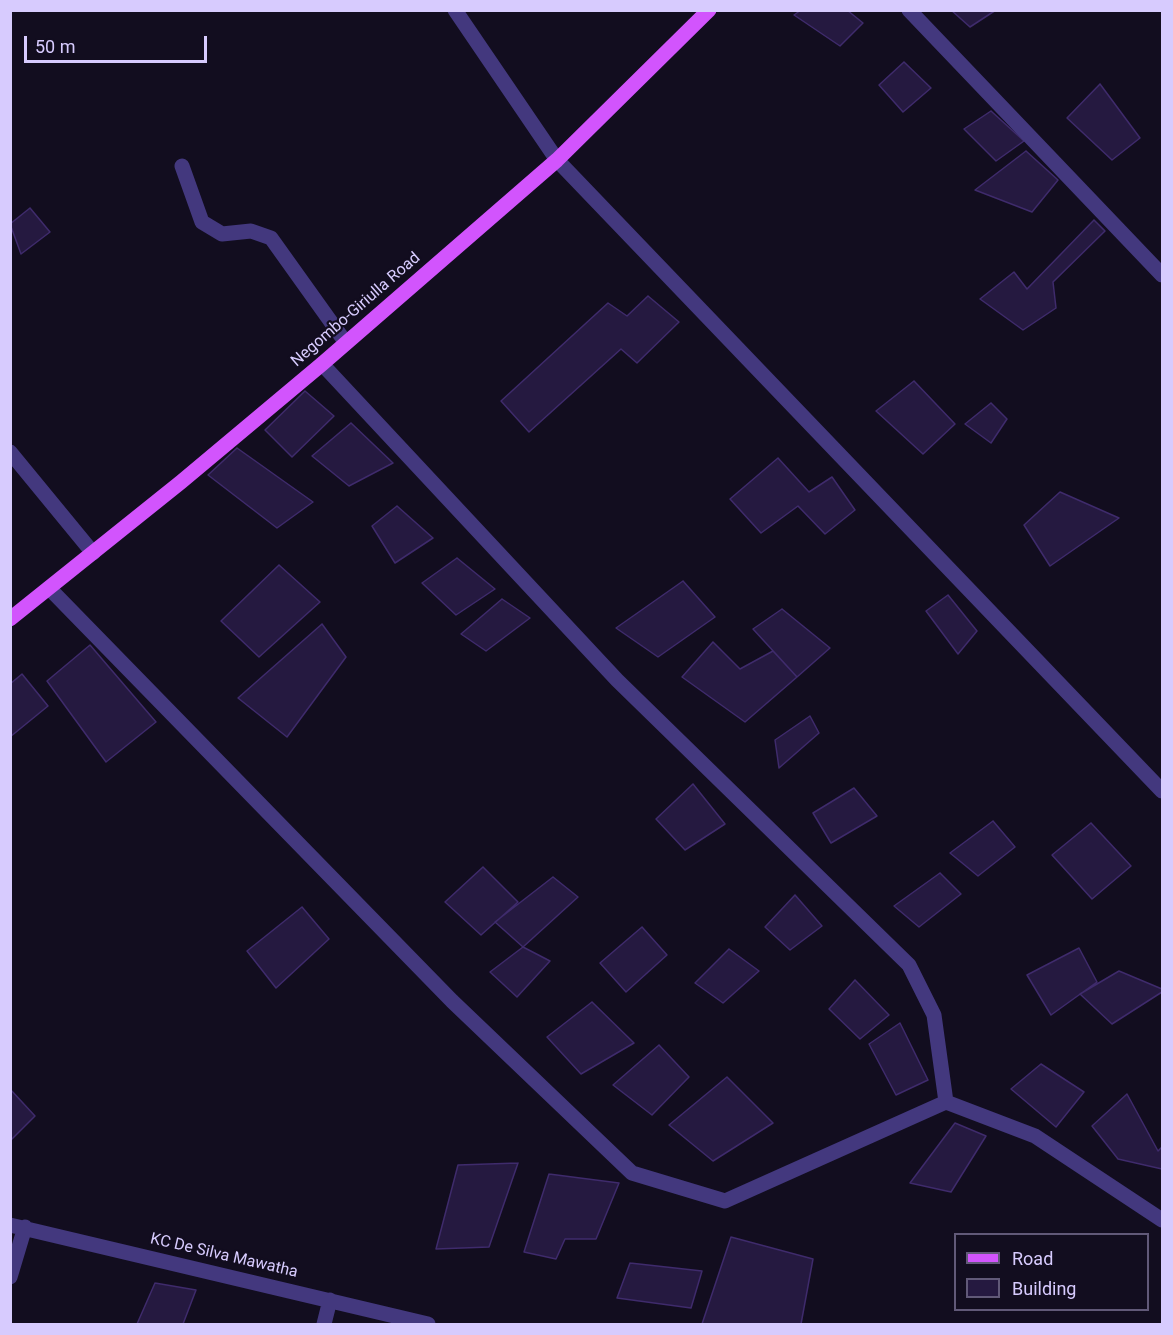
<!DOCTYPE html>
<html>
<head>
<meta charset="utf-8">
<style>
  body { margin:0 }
  #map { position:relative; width:1173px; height:1335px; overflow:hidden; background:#120d1f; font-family:Roboto,sans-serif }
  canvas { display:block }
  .frame { position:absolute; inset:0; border:12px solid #d7cbfe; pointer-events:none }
  .legend { position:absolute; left:954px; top:1233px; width:195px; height:78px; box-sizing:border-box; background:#120d1f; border:2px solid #615978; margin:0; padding:8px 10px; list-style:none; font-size:18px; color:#d7cbfe }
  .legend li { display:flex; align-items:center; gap:12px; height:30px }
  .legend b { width:30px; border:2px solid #615978 }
  .scale { position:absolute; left:24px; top:36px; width:183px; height:27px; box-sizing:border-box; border:3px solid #d7cbfe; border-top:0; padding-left:8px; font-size:18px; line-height:21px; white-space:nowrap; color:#d7cbfe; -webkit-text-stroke:4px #120d1f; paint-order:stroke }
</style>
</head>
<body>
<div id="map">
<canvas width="1173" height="1335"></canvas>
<div class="frame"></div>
<ul class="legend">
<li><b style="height:8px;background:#d254fd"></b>Road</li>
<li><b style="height:16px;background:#251940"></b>Building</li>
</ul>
<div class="scale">50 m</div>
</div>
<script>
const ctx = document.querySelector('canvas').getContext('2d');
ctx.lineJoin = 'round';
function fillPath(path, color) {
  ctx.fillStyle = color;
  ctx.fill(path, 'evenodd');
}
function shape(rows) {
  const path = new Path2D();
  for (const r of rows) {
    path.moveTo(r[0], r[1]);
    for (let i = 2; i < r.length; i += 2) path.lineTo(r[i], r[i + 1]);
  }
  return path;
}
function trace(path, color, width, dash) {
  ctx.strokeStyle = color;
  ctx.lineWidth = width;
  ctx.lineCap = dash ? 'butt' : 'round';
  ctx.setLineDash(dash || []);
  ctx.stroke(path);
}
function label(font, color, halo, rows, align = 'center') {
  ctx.font = font + ' Roboto,sans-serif';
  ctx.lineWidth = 4.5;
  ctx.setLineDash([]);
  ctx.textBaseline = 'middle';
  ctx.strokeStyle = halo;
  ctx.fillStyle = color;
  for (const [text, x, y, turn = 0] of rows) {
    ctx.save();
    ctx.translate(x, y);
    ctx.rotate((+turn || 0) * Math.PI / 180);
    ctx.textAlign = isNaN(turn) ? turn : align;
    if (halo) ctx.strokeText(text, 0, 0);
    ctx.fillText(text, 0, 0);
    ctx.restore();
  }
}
const building = shape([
  [801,10,847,10,863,23,840,46,794,15,801,10],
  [951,10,996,10,970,27,951,10],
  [904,62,931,88,903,112,879,85,904,62],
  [1100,84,1140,138,1112,160,1067,118,1100,84],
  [991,111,1024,141,996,161,964,129,991,111],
  [1026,151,1058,180,1032,212,975,190,1026,151],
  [30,208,50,232,21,254,10,224,30,208],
  [1094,220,1105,231,1053,282,1056,308,1023,330,980,299,1014,272,1027,289,1094,220],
  [648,296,679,322,637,363,621,349,529,432,501,401,608,303,627,316,648,296],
  [914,381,955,424,923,454,876,411,914,381],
  [305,391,334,416,292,457,265,430,305,391],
  [991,403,1007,419,991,443,965,424,991,403],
  [351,423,393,463,349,486,312,456,351,423],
  [237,448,313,502,277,528,208,475,237,448],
  [778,458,809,492,832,477,855,510,825,534,798,506,761,533,730,499,778,458],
  [1060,492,1119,518,1050,566,1024,525,1060,492],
  [397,506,433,538,395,563,372,526,397,506],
  [457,558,495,589,456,615,422,583,457,558],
  [279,565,320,602,259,657,221,621,279,565],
  [683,581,715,617,658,657,616,628,683,581],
  [948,595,977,631,958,654,926,611,948,595],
  [502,599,530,618,486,651,461,634,502,599],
  [782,609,830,648,797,677,753,629,782,609],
  [322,624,346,657,287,737,238,698,322,624],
  [713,642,740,669,773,651,797,677,745,722,682,677,713,642],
  [90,645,156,722,106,762,47,681,90,645],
  [22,674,48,706,10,737,10,684,22,674],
  [810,716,819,733,779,768,775,740,810,716],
  [693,784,725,824,685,850,656,819,693,784],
  [854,788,877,816,831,843,813,813,854,788],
  [993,821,1015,847,978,876,950,853,993,821],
  [1091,823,1131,866,1092,899,1052,855,1091,823],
  [483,867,518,902,481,935,445,902,483,867],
  [940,873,961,894,919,927,894,906,940,873],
  [553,877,578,897,523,947,495,922,553,877],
  [795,895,822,926,790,950,765,927,795,895],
  [302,907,329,939,276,988,247,951,302,907],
  [642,927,667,955,626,992,600,963,642,927],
  [523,947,550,961,517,997,490,972,523,947],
  [1079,948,1097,982,1051,1015,1027,975,1079,948],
  [729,949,759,971,723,1003,695,983,729,949],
  [1119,971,1162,989,1162,992,1112,1024,1080,994,1119,971],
  [855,980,889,1015,860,1039,829,1009,855,980],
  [592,1002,634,1043,581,1074,547,1037,592,1002],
  [900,1023,928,1080,896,1095,869,1044,900,1023],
  [659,1045,689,1077,652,1115,613,1085,659,1045],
  [1041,1064,1084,1092,1056,1127,1011,1089,1041,1064],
  [727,1077,773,1123,713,1161,669,1125,727,1077],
  [10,1089,35,1116,10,1141,10,1089],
  [1127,1094,1158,1151,1162,1147,1162,1169,1118,1159,1092,1126,1127,1094],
  [955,1123,986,1136,951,1192,910,1183,955,1123],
  [518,1163,489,1247,436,1249,458,1165,518,1163],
  [549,1174,619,1183,596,1239,565,1239,556,1259,524,1252,549,1174],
  [731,1237,813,1259,801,1324,702,1324,731,1237],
  [630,1263,702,1271,691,1308,617,1298,630,1263],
  [155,1283,196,1290,183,1324,137,1324,155,1283]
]);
const street = shape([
  [455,10,557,160,1162,791],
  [909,10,1162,275],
  [182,166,202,222,222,234,251,231,271,238,346,343],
  [322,364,617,680,909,965,934,1015,946,1102],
  [10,452,93,553],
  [49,588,452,1001,632,1173,725,1201,946,1102,1035,1136,1162,1220],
  [10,1225,428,1324],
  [10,1277,25,1227],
  [324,1324,330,1300]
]);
const primary = shape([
  [10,619,181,482,322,364,557,160,709,10]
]);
const streetNames = [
  ["Negombo-Giriulla Road",356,310,-41],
  ["KC De Silva Mawatha",224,1256,13]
];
fillPath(building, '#251940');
trace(building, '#3f2b6c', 1.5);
trace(street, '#43387e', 15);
trace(primary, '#d254fd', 15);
label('16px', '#d7cbfe', '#120d1f', streetNames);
</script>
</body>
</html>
